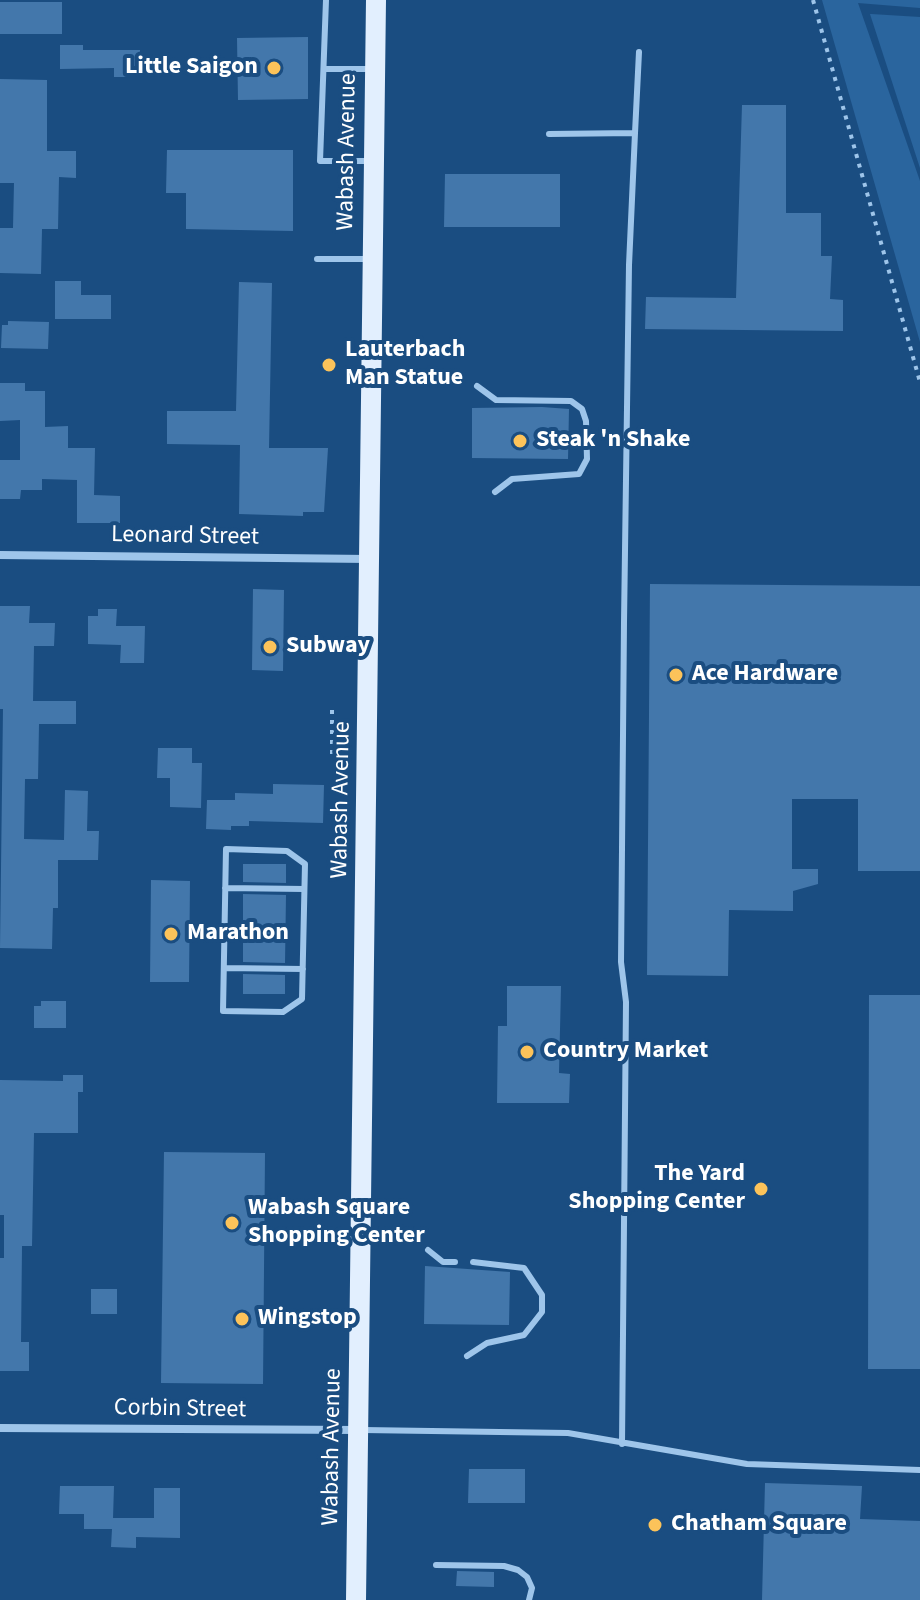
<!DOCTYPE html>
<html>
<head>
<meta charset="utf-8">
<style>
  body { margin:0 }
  canvas { display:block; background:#1a4d81 }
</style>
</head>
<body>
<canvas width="920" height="1600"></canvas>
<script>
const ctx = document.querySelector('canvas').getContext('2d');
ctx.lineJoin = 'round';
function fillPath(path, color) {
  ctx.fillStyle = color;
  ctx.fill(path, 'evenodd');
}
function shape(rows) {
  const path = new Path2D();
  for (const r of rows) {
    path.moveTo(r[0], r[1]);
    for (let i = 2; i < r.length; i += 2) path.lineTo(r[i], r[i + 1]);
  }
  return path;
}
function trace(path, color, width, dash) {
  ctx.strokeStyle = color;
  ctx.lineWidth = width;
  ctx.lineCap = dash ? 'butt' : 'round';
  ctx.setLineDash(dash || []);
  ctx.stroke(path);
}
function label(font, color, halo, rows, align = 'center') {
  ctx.font = font + ' "Source Sans 3",sans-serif';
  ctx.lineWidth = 8;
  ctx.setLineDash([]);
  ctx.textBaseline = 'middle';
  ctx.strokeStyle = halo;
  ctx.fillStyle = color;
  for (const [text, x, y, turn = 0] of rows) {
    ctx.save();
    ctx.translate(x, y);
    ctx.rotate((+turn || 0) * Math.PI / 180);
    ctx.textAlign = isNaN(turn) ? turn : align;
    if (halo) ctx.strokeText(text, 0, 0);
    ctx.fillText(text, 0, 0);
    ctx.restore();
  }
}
const green = shape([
  [822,0,920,0,920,8,858,3,920,181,920,342],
  [871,14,920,17,920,168,870,14]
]);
const building = shape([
  [0,2,62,2,62,34,0,34],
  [308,37,308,99,238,100,237,38],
  [60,45,83,45,83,50,140,50,140,77,114,77,114,68,60,69],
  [0,79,47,80,47,151,76,151,76,178,59,177,58,229,42,229,41,274,0,273,0,228,13,228,14,183,0,183],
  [742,105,786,105,786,213,821,213,821,256,832,256,830,299,843,300,843,331,645,329,646,297,736,298],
  [167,150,293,150,293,231,186,229,186,193,166,193],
  [445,174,560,174,560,227,444,227],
  [55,281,81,281,81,295,111,295,111,319,55,319],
  [239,282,272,283,269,448,328,448,324,512,303,512,303,516,239,514,240,445,167,444,167,411,236,411],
  [8,321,49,322,48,349,1,348,2,325,8,325],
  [0,383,25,383,25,391,45,391,45,427,68,426,68,448,95,448,94,495,120,496,120,523,77,523,77,480,42,479,42,490,21,490,20,499,0,499,0,460,20,460,20,420,0,421],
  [542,407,569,409,568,459,472,458,472,408],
  [650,584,920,586,920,871,858,871,858,799,792,799,792,869,818,869,818,884,793,891,793,911,729,910,728,976,647,975],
  [253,589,284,590,283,671,252,670],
  [0,606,30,606,29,623,55,623,54,646,34,646,33,701,76,701,76,724,39,724,38,779,25,779,24,839,64,840,65,790,88,791,87,831,99,831,98,860,58,860,58,908,53,908,52,949,0,948,3,709,0,709],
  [98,609,117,609,116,626,145,626,144,663,120,663,121,645,88,644,88,616,98,616],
  [158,748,192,748,192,763,202,763,201,808,170,807,170,778,157,778],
  [273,784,324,785,323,823,249,821,249,826,231,826,231,830,206,829,207,800,235,800,235,793,273,794],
  [243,864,286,864,286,883,243,882],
  [151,880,190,881,189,982,150,982],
  [243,894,286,895,285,963,243,962],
  [243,974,285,975,285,994,243,994],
  [507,986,561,986,559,1073,570,1074,569,1103,497,1103,498,1026,507,1026],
  [869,995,920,995,920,1369,868,1369],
  [41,1001,66,1001,66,1028,34,1028,34,1006,41,1006],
  [63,1075,83,1075,83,1092,78,1092,78,1133,34,1133,32,1246,22,1246,21,1342,29,1342,29,1371,0,1371,0,1258,4,1258,4,1215,0,1215,0,1080,63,1081],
  [164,1152,265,1153,263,1384,161,1383],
  [425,1266,510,1272,509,1325,424,1324],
  [91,1289,117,1289,117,1314,91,1314],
  [469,1469,525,1469,525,1503,468,1503],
  [765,1483,862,1486,860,1519,920,1521,920,1600,762,1600],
  [60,1486,114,1486,113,1518,154,1518,154,1488,180,1488,180,1538,136,1537,136,1548,111,1547,112,1529,84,1529,84,1514,59,1514],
  [457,1571,494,1572,494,1587,456,1586]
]);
const path = shape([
  [813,0,920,382],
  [332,754,332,705]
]);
const lane = shape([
  [326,0,320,161,371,161],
  [325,69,373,69],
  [635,133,639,52],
  [549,134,635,133,629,265,624,622,621,962,626,1002,622,1444],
  [317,259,369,259],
  [477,386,496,400,571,401,582,409,586,421,587,459,579,474,512,479,495,492],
  [226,849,287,851,305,864,302,999,283,1012,223,1011,226,849],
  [225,888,304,889],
  [224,968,303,969],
  [428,1250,443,1262,455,1262],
  [467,1356,487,1343,524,1335,542,1312,542,1295,524,1268,473,1262],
  [363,1430,568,1433,747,1464,920,1470],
  [436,1565,504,1566,518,1570,527,1577,532,1588,529,1600]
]);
const street = shape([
  [0,555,369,559],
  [0,1428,359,1430]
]);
const primary = shape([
  [356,1600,376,0]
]);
const markers = [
  [274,68,8,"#fcc35a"],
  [329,365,8,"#fcc35a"],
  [520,441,8,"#fcc35a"],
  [270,647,8,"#fcc35a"],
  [676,675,8,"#fcc35a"],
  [171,934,8,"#fcc35a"],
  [527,1052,8,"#fcc35a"],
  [761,1189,8,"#fcc35a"],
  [232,1223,8,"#fcc35a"],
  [242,1319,8,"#fcc35a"],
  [655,1525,8,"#fcc35a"]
];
const poiNames = [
  ["Little Saigon",258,68,"right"],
  ["Lauterbach",345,351],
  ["Man Statue",345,379],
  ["Steak 'n Shake",536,441],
  ["Subway",286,647],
  ["Ace Hardware",692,675],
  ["Marathon",187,934],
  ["Country Market",543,1052],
  ["The Yard",745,1175,"right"],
  ["Shopping Center",745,1203,"right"],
  ["Wabash Square",248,1209],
  ["Shopping Center",248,1237],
  ["Wingstop",258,1319],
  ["Chatham Square",671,1525]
];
const streetNames = [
  ["Wabash Avenue",348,152,-89],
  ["Leonard Street",185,537,1],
  ["Wabash Avenue",342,800,-89],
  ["Corbin Street",180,1410,1],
  ["Wabash Avenue",333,1447,-89]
];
fillPath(green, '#2a659e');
fillPath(building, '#4377ab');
trace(path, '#9ec5ea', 4, [4, 6]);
trace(lane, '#9ec5ea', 6);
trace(street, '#9ec5ea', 8);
trace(primary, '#e2effe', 20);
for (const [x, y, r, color] of markers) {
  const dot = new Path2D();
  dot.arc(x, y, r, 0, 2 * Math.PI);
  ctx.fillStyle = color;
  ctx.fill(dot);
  trace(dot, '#1a4d81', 3);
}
label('bold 24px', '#fff', '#1a4d81', poiNames, 'left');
label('24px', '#fff', '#1a4d81', streetNames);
</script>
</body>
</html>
